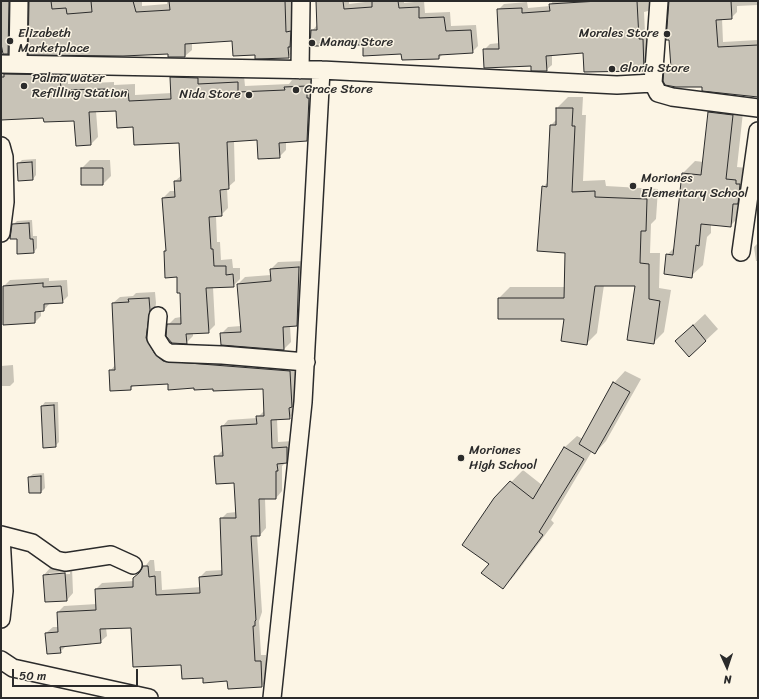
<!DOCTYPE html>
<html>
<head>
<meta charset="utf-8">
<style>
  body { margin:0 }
  #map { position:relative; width:759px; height:699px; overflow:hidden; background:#fcf5e5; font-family:Sriracha,sans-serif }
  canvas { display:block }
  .frame { position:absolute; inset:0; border:2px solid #2b2b2b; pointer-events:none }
  .north { position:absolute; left:707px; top:647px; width:40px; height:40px; -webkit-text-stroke:3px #fcf5e5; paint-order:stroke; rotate:177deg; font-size:11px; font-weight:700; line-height:16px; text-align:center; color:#2b2b2b }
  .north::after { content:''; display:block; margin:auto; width:14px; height:18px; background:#2b2b2b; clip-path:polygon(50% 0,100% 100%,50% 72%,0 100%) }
  .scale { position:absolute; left:12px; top:669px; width:126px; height:18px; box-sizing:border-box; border:2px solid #2b2b2b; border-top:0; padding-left:5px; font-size:12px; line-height:14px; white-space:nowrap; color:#2b2b2b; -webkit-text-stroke:3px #fcf5e5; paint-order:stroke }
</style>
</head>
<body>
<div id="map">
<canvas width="759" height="699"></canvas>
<div class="frame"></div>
<div class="north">N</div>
<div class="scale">50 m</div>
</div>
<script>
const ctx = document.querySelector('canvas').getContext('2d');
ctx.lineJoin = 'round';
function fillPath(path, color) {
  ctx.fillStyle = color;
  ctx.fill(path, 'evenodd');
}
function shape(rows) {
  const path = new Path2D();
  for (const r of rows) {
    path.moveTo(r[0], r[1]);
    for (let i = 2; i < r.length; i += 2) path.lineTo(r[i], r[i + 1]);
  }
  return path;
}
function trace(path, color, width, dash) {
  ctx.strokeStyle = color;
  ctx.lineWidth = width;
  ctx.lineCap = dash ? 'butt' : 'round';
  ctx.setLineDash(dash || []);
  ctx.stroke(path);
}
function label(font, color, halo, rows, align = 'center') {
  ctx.font = font + ' Sriracha,sans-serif';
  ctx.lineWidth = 3;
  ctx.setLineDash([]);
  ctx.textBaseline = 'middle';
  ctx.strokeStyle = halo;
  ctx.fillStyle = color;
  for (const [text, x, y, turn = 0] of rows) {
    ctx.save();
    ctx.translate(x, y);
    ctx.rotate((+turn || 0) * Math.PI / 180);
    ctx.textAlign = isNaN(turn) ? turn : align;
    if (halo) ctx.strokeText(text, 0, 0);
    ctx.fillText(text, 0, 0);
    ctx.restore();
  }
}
const shadow = shape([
  [1,1,14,1,13,48,8,53,1,49],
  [30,1,142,1,142,6,167,4,167,1,291,1,295,50,288,57,256,54,233,40,192,42,192,50,185,56,169,56,169,53],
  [321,1,349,1,349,4,373,1,404,1,404,3,424,1,425,13,450,12,451,26,476,25,478,46,472,52,443,54,439,58,402,53,350,39,324,41,320,45,312,31,317,25],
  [553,1,654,1,654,5,648,11,644,12,645,33,648,33,649,64,643,70,584,52,552,54,552,65,546,70,484,50,490,44,500,43,498,10,504,4,527,2,528,8,550,6],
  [670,1,758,1,758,5,737,6,737,12,731,18,722,18,723,42,758,40,758,96,702,86,665,69,672,63],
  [67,69,68,84,114,82,114,85,135,84,135,95,172,93,171,78,178,71,204,71,205,77,244,76,245,86,289,84,292,80,313,79,314,133,307,140,286,141,286,150,279,157,258,139,234,141,235,181,227,188,228,208,221,215,216,216,217,242,220,242,221,260,232,259,233,268,240,268,240,279,233,286,213,287,215,325,208,332,193,333,193,336,186,343,168,325,175,318,181,317,180,292,178,276,165,252,167,250,163,198,170,191,176,191,175,181,182,175,180,142,134,126,117,110,96,111,98,137,91,144,75,120,44,117,1,119,1,70],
  [568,97,583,97,582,115,586,115,583,181,605,180,606,186,658,189,656,219,651,224,650,253,660,253,659,288,671,290,664,332,653,343,636,285,604,285,597,333,586,344,565,318,499,298,510,287,565,287,566,252,543,187,548,182,551,125,557,119,557,108],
  [721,100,744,103,737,167,747,168,742,214,730,226,711,224,711,233,707,237,703,265,691,276,667,255,675,247,683,173,695,161,704,162,709,112],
  [36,159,36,175,33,179,18,164,22,160],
  [90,160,110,160,111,176,103,184,82,168],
  [32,220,33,236,37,236,37,248,34,252,17,238,13,225,17,221],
  [758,243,758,261,756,261,754,247],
  [305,261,304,318,297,325,290,326,291,342,284,349,222,344,221,334,228,327,241,326,238,284,245,277,271,275,271,269,278,262],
  [49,278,49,281,67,280,68,296,62,302,50,303,44,310,41,311,41,316,35,322,4,286,10,280],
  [155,292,156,303,152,331,161,348,296,365,298,400,296,412,289,418,277,419,278,442,293,441,292,456,282,466,282,491,276,498,265,498,266,528,260,535,257,535,262,612,259,621,261,655,266,655,268,679,262,686,229,688,228,680,203,677,132,627,106,628,107,636,100,642,67,645,60,652,46,633,53,627,59,627,58,612,64,606,97,604,96,589,102,583,134,581,150,560,154,560,155,571,161,571,162,590,201,587,200,577,206,571,223,570,221,519,227,513,237,512,235,482,216,457,223,450,222,427,228,420,257,418,265,410,264,388,214,388,169,383,134,385,130,389,110,371,116,364,113,303,120,297,133,296,136,293],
  [705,314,718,329,689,356,676,341],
  [13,365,14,382,10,386,1,386,1,366],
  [625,371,641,379,606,441,595,453,592,451,551,520,554,523,514,576,503,588,490,563,495,499,523,470,542,485,565,447,577,436,583,439,614,383],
  [45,402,58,402,59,442,55,446,42,406],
  [44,473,45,488,41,492,30,492,29,477,33,474],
  [72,567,73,593,67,600,44,575,50,568],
  [70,572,70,574,49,575,49,573]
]);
const building = shape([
  [1,1,9,1,8,54,3,54,1,44,1,1],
  [29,1,51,1,52,9,66,8,67,14,92,12,91,1,133,1,136,12,170,10,169,1,285,1,286,32,291,31,290,47,288,47,289,58,255,59,255,55,233,56,232,41,185,44,185,57,168,57,168,54,123,56,28,55,29,1],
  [316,1,343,1,344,9,372,7,372,1,398,1,399,8,419,7,419,18,444,17,446,31,471,30,473,53,439,55,439,59,402,60,401,54,363,56,363,45,349,45,349,40,320,42,320,46,310,46,311,30,317,30,316,1],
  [599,1,637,1,639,39,643,39,644,71,584,72,583,53,546,56,547,71,531,71,531,66,484,68,483,49,499,49,497,9,522,8,522,13,550,11,549,4,599,1],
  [669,1,731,1,732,19,716,20,718,47,758,45,758,97,702,91,702,87,676,87,665,85,663,81,664,69,671,68,669,40,666,40,669,1],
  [4,74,60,75,61,90,108,89,108,92,128,90,129,101,171,99,170,77,198,78,198,84,238,82,238,92,285,90,284,87,307,86,307,98,309,98,307,141,279,143,280,158,258,159,257,140,227,142,229,189,220,190,222,216,209,217,211,249,213,249,214,266,226,266,226,275,233,274,234,287,206,288,209,333,186,334,187,344,172,343,166,336,167,324,181,324,180,293,177,293,177,277,165,278,164,251,166,251,162,198,175,197,174,181,181,181,179,143,134,145,133,127,117,128,116,111,89,112,91,145,76,146,74,121,44,122,43,118,1,120,1,77,4,77,4,74],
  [556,108,573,108,572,126,575,126,572,192,595,191,595,197,647,199,646,231,641,231,640,263,649,264,649,299,660,301,654,344,627,340,635,286,595,286,587,345,561,341,564,319,498,319,498,298,564,298,565,253,537,251,542,186,547,187,550,125,556,125,556,108],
  [708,112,733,115,726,179,736,180,736,184,740,184,738,204,733,204,731,227,701,224,699,246,696,245,692,278,664,274,666,254,673,255,682,173,701,175,708,112],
  [32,162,33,180,18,181,17,163,32,162],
  [81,168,103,168,103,185,81,185,81,168],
  [29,223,30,239,33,239,34,253,17,254,17,239,10,239,12,224,29,223],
  [299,267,297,326,283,327,284,350,221,345,220,333,241,332,237,284,271,281,270,269,299,267],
  [43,283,43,287,61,286,63,303,44,304,44,311,35,312,35,323,3,325,3,286,43,283],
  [149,298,150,310,146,338,155,354,163,361,290,371,292,407,289,408,290,419,271,420,272,448,287,447,287,463,277,464,278,471,276,471,276,499,259,499,260,536,251,536,256,620,255,621,255,626,253,626,255,661,261,661,262,687,228,689,227,681,203,683,203,678,182,679,181,665,133,667,131,628,100,629,101,643,60,647,61,653,47,654,45,633,58,632,57,612,96,610,95,589,133,587,133,578,139,573,143,566,148,566,149,577,155,576,156,595,200,593,199,577,222,575,220,518,236,518,234,483,216,484,214,456,223,456,221,426,257,424,256,416,264,416,263,389,213,391,213,389,194,390,194,388,168,390,168,384,131,386,131,390,110,391,109,370,115,370,112,303,129,302,128,299,149,298],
  [693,325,706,341,689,357,675,341,693,325],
  [613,382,630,392,595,454,579,444,613,382],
  [54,405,56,447,43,448,41,406,54,405],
  [564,447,584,459,539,532,543,535,503,589,481,573,489,564,462,545,494,498,510,481,533,499,564,447],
  [41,476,41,493,29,493,28,477,41,476],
  [65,573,67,601,45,602,43,575,65,573]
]);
const minor = shape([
  [1,64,321,70,617,85,653,83,658,93,672,97,758,108],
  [18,64,19,1],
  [300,70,301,1],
  [653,83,659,1],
  [1,146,4,157,5,202,1,233],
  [741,252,758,131],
  [158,316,156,338,163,349,169,353,222,355,306,362],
  [1,535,32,543,56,560,65,562,111,555,133,565],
  [1,536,4,591,1,619],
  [1,660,13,668,149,698],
  [272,698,303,402,321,70]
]);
const markers = [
  [667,34,4,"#2b2b2b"],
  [10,41,4,"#2b2b2b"],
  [312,43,4,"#2b2b2b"],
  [612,69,4,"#2b2b2b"],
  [24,86,4,"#2b2b2b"],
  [296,90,4,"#2b2b2b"],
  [249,95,4,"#2b2b2b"],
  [633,186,4,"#2b2b2b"],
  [461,458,4,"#2b2b2b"]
];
const poiNames = [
  ["Elizabeth",18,34],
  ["Marketplace",18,49],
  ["Morales Store",659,34,"right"],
  ["Manay Store",320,43],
  ["Gloria Store",620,69],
  ["Palma Water",32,79],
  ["Refilling Station",32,94],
  ["Grace Store",304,90],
  ["Nida Store",241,95,"right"],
  ["Moriones",641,179],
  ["Elementary School",641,194],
  ["Moriones",469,451],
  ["High School",469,466]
];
fillPath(shadow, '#0003');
fillPath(building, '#c8c3b7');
trace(building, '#2b2b2b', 1);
trace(minor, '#2b2b2b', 20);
trace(minor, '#fcf5e5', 17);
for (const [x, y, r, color] of markers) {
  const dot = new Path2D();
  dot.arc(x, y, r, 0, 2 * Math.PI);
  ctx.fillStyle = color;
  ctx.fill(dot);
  trace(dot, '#fcf5e5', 1.5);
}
label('13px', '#2b2b2b', '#fcf5e5', poiNames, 'left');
</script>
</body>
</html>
